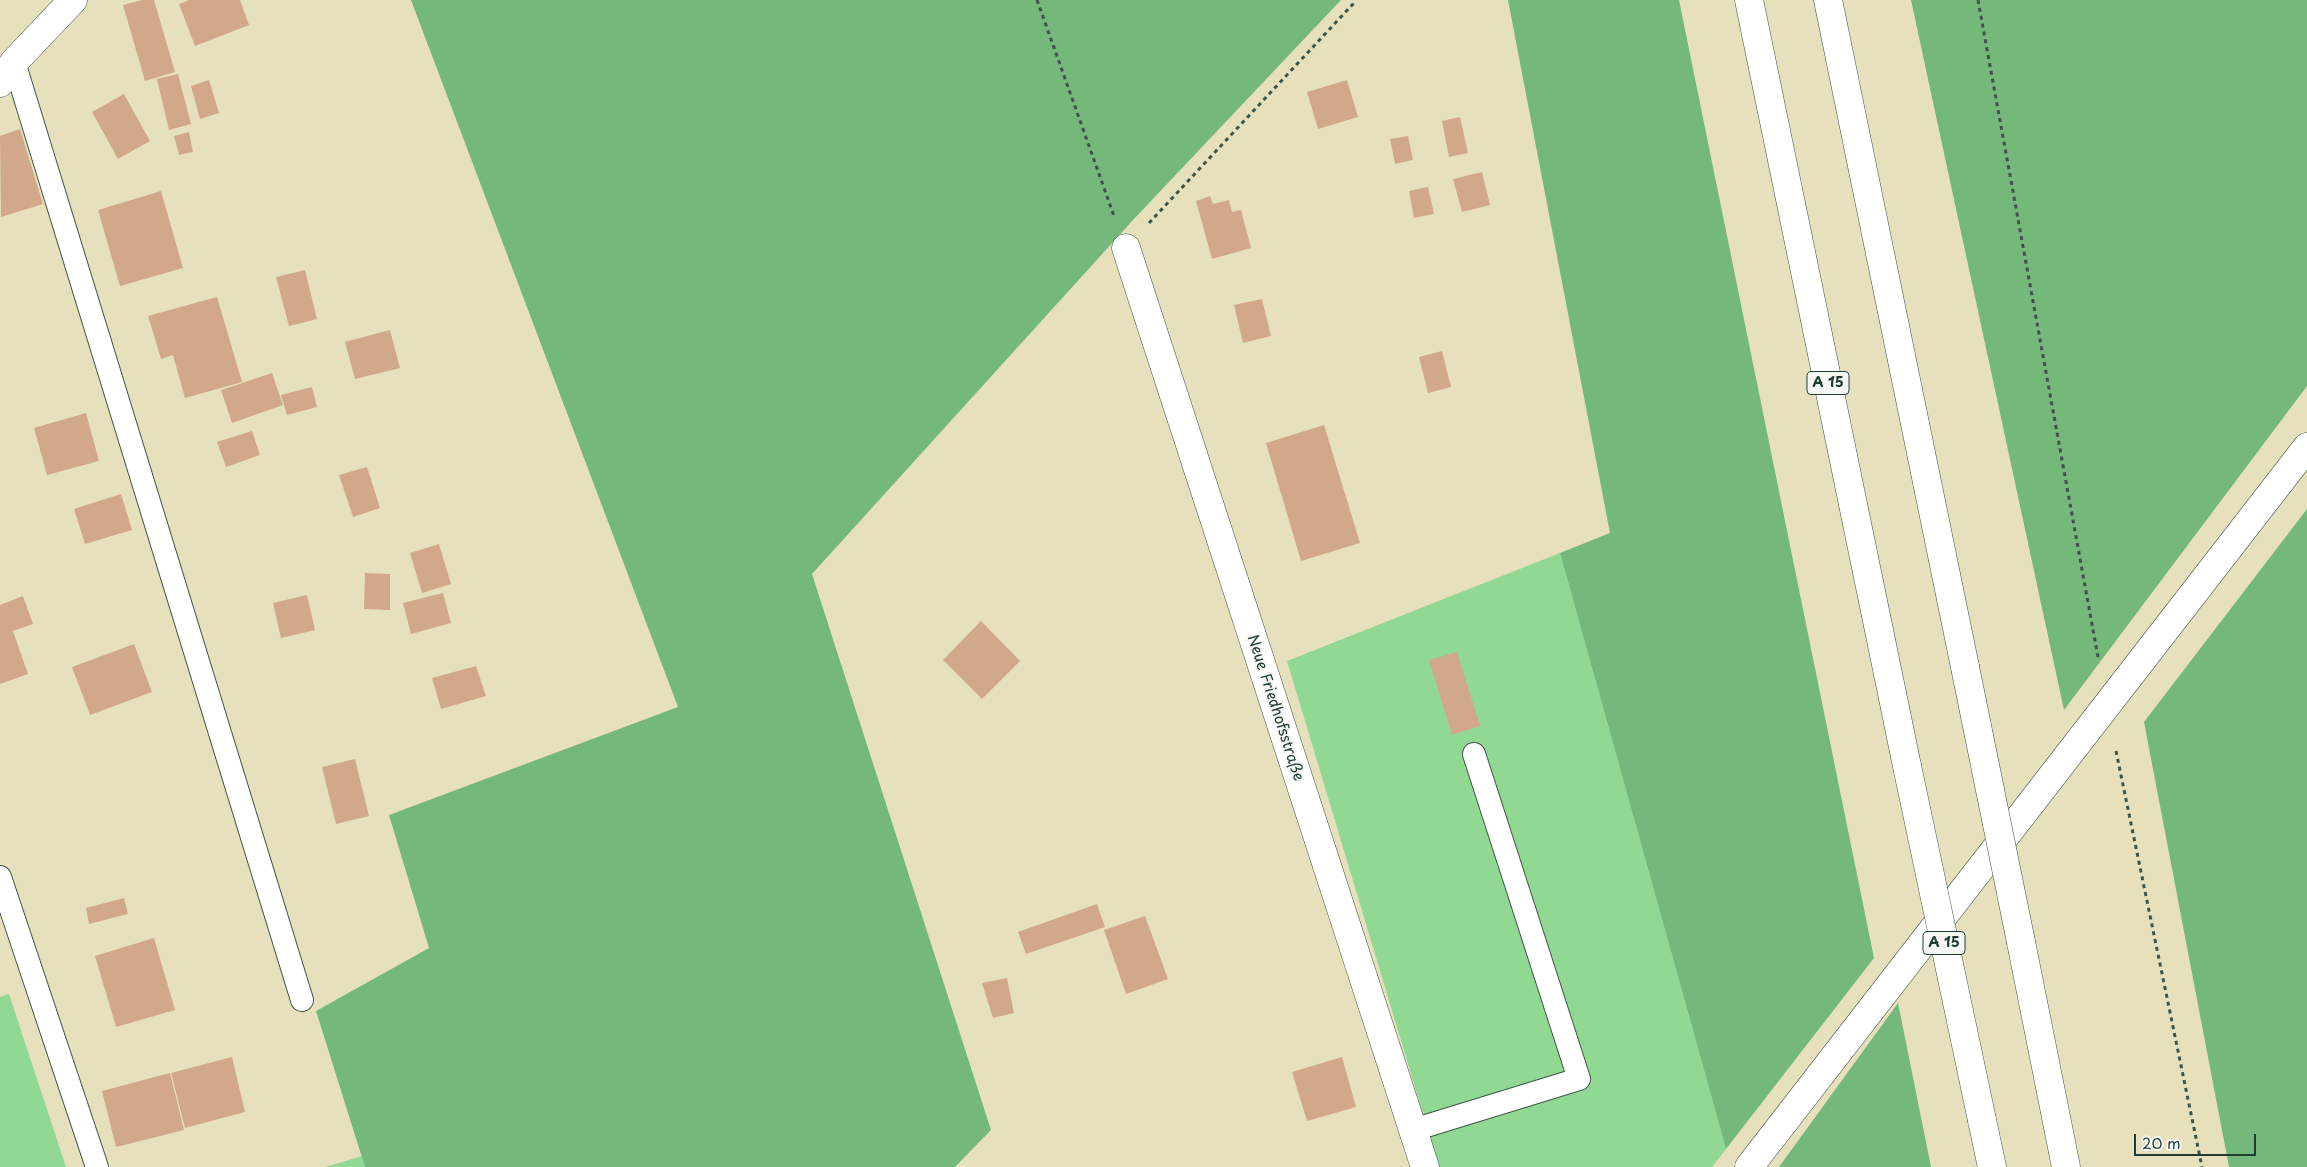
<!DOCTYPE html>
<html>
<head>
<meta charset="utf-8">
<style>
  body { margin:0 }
  #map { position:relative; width:2307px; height:1167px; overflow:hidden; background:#e7e0bc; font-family:"Playpen Sans",sans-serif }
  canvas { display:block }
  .scale { position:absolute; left:2134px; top:1134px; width:122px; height:22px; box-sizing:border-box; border:2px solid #1f3d34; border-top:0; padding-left:6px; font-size:15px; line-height:18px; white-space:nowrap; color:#1f3d34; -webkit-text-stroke:4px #f6f6f2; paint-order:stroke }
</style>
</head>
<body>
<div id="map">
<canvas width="2307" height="1167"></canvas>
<div class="scale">20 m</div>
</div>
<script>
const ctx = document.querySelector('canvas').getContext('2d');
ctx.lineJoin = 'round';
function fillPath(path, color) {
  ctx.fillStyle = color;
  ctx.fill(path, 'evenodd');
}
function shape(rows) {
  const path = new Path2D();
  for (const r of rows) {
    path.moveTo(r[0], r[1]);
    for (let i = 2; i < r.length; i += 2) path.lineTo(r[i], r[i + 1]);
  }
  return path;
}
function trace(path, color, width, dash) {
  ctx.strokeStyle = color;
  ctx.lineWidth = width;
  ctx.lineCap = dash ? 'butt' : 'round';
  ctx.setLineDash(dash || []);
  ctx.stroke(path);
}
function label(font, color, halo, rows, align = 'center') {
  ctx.font = font + ' "Playpen Sans",sans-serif';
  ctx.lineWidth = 4;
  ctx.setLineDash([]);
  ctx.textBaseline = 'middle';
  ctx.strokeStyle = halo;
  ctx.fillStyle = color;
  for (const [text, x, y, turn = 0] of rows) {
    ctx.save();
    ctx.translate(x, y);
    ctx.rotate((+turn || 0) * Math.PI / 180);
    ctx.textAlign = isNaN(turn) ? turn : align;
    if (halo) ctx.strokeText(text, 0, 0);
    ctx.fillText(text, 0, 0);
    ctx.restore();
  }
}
const green = shape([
  [1560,553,1726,1149,1712,1167,1439,1167,1287,661],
  [9,994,66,1167,0,1167,0,997],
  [362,1156,365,1167,326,1167]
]);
const forest = shape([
  [411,0,1341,0,1133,220,812,574,991,1130,955,1167,365,1167,316,1011,429,948,389,815,678,707],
  [1508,0,1679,0,1874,958,1726,1149,1560,553,1610,533],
  [1911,0,2307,0,2307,386,2064,710],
  [2307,509,2307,1167,2229,1167,2144,722],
  [1898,1003,1931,1167,1779,1167]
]);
const building = shape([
  [142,0,154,0,175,72,145,81,123,5],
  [189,0,240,0,249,25,195,46,179,4],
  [178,74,191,124,169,130,157,79],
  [209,80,219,113,200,119,191,86],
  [1347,80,1358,117,1318,129,1307,92],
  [124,94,150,141,118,159,92,112],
  [1460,117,1468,153,1449,157,1442,121],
  [20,129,43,204,1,217,0,136],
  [189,132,193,152,179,155,174,136],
  [1408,136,1413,160,1395,164,1390,139],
  [1482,172,1490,205,1462,212,1453,179],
  [1428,187,1434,214,1414,218,1409,191],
  [161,191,183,268,120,286,98,210],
  [1210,196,1213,204,1229,200,1232,212,1241,210,1251,248,1212,259,1196,201],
  [305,270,317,319,289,326,276,277],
  [217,297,242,382,185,398,173,355,161,359,148,316],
  [1262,299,1271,336,1243,343,1234,305],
  [390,330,400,368,355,379,345,342],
  [1442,351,1451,387,1428,393,1419,357],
  [272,373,283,405,232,423,221,390],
  [312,387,317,407,287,415,281,395],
  [86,413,99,461,47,475,34,428],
  [1324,425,1360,543,1301,561,1266,443],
  [252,431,260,455,226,467,217,442],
  [367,467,380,508,353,517,339,475],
  [121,494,132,530,85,544,74,509],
  [439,544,451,584,422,593,410,553],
  [365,573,390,574,390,610,364,609],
  [443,593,451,623,411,634,403,603],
  [307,595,315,630,281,638,273,603],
  [23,596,33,624,13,631,28,674,0,684,0,605],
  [981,621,1020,661,982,699,943,660],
  [134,644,152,692,90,715,72,667],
  [1457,652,1480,726,1452,735,1429,660],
  [476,666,486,696,441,709,432,678],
  [355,759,369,816,336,824,322,767],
  [124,898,128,914,89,924,86,908],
  [1097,904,1105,927,1026,954,1018,932],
  [1145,916,1168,979,1126,994,1104,930],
  [154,938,175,1010,116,1027,95,956],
  [1007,978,1014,1013,993,1018,982,983],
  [232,1057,245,1112,185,1128,171,1073],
  [1342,1057,1356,1107,1307,1121,1292,1072],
  [170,1073,184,1130,116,1147,102,1091]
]);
const path = shape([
  [1037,0,1114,216],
  [1978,0,2098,657],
  [1149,223,1353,4,1354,0],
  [2116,751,2202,1167]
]);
const lane = shape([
  [14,62,302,1000],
  [0,877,97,1167],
  [1413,1130,1579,1079,1474,754]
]);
const street = shape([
  [0,83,14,62,73,0],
  [1126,248,1425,1167]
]);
const secondary = shape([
  [1749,1167,2307,447]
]);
const highway = shape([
  [1749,0,1907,766],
  [1828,0,1965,667],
  [2021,942,2066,1167],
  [1982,1120,1992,1167]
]);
const highwayBridge = shape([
  [1965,667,2021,942],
  [1907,766,1982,1120]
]);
const shields = [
  [1828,383,42],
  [1944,943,42]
];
const shieldNames = [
  ["A 15",1828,383],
  ["A 15",1944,943]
];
const streetNames = [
  ["Neue Friedhofsstraße",1275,708,72]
];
fillPath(green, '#91d892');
fillPath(forest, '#74b87c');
fillPath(building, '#d2a88b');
trace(lane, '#3d5548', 24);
trace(street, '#3d5548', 29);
trace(secondary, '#3d5548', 29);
trace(highway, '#3d5548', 29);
trace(path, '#3d5548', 3, [4, 4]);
trace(lane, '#fff', 22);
trace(street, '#fff', 28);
trace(secondary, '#fff', 28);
trace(highway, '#fff', 28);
trace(highwayBridge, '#3d5548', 29, []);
trace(highwayBridge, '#fff', 28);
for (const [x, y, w] of shields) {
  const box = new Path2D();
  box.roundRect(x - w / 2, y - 11.5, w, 23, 4);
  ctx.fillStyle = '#f6f6f2';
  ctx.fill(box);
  trace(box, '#1f3d34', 1);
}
label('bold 14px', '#1f3d34', null, shieldNames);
label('15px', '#1f3d34', '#f6f6f2', streetNames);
</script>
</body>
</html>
